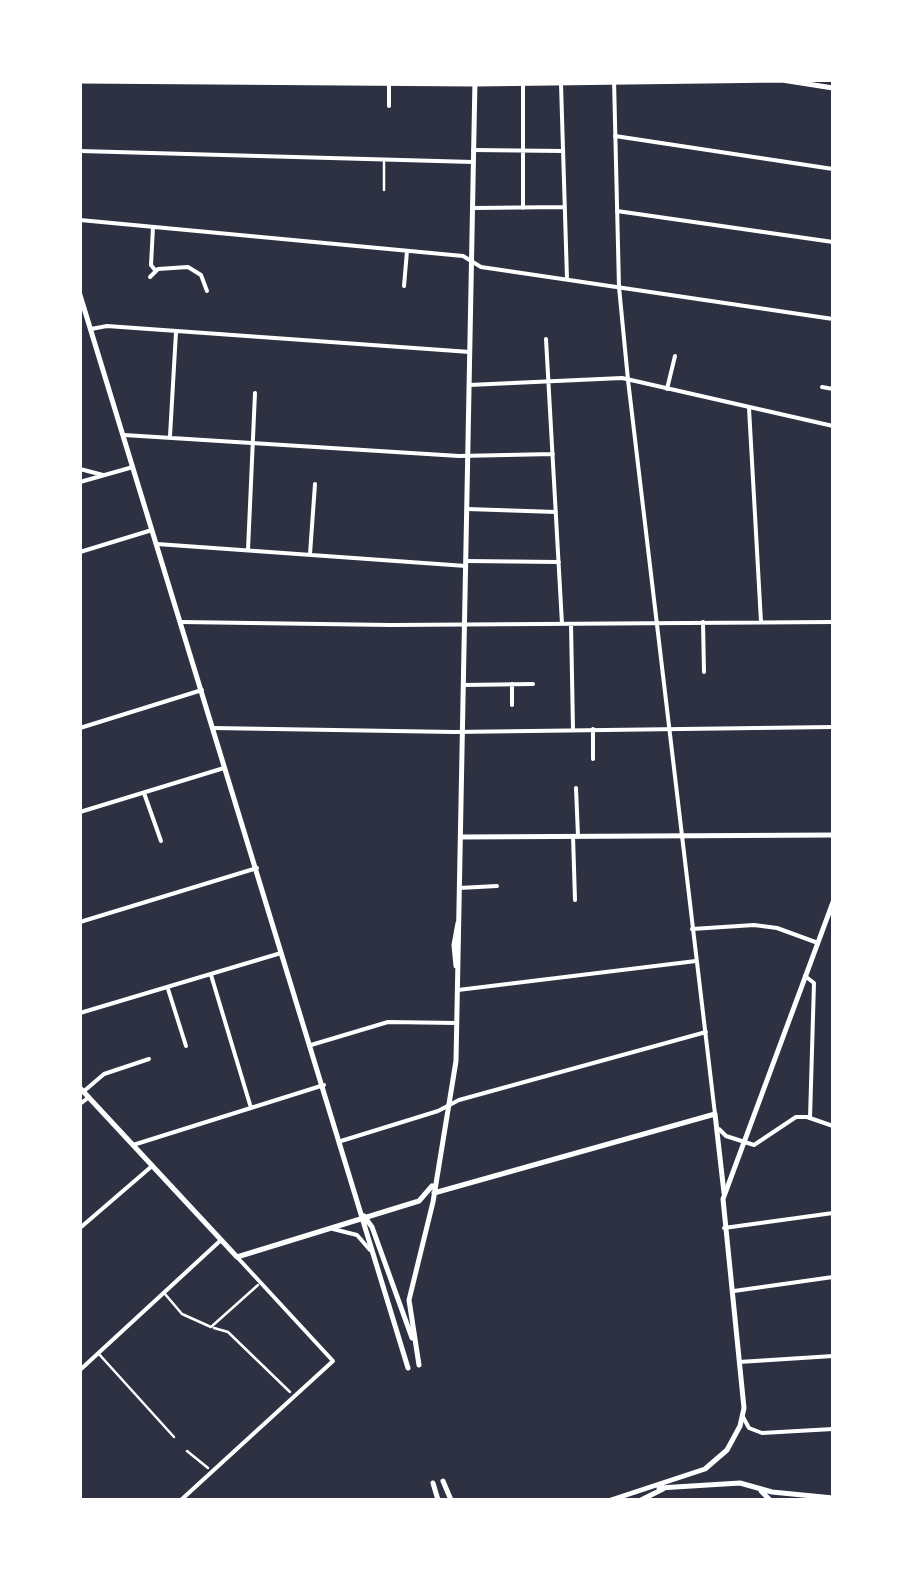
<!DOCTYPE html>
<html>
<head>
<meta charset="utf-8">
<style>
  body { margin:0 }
  #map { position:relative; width:913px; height:1580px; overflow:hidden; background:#2d3142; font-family:"IBM Plex Sans",sans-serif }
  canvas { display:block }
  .frame { position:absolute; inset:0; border:82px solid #fff; pointer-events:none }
</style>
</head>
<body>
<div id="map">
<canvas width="913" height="1580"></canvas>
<div class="frame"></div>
</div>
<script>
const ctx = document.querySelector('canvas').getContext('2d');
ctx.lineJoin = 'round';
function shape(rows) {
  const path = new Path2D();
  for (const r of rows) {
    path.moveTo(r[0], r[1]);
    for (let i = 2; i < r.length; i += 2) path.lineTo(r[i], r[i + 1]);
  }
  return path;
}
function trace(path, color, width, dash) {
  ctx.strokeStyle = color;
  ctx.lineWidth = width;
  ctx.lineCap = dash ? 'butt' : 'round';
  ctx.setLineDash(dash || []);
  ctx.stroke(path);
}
const pedestrian = shape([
  [384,162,384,190],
  [165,1294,182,1314,211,1327,258,1285],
  [214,1328,228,1332,290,1392],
  [98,1353,174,1437],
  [187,1451,208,1468]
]);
const minor = shape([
  [389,83,389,106],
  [523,83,523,208],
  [561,84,567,279],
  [615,136,833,169],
  [473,150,562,151],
  [80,151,473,162],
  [474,208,564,207],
  [617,211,833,242],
  [80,220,463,256,481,267,833,319],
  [153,227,151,265,155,270],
  [150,277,158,269,188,267,201,275,207,291],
  [404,286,407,251],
  [91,329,107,326,470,352],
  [546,339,562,624],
  [469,385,622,378,833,426],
  [822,387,833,389],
  [667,389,675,356],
  [749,408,761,622],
  [124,435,459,456,553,454],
  [170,436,176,332],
  [80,469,103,475],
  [80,482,133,467],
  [467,509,556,512],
  [157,544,466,566],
  [248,550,255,393],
  [80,552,152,530],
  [310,554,315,484],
  [466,561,559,562],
  [181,622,391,625,833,622],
  [703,622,704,672],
  [571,624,573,729],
  [512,684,512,705],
  [463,685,533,684],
  [80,728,202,690],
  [213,728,454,732,833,727],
  [593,729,593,759],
  [576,788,578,836],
  [144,793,161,841],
  [80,812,224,768],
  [573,836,575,900],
  [459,888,497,886],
  [80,922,257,868],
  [692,929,754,925,777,928,818,943],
  [211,975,251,1108],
  [805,976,814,983,810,1118],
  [168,989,186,1046],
  [458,990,696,961],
  [80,1013,281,953],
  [311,1045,388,1022,457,1023],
  [83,1092,104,1074,149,1059],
  [80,1104,89,1097],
  [341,1141,438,1111,459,1100,706,1032],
  [133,1145,324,1085],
  [80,1228,152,1166],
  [734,1291,833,1277],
  [739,1362,833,1356],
  [80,1370,221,1240],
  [743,1417,749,1428,762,1433,833,1429]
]);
const tertiary = shape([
  [614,80,619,287,628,380,715,1114],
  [719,1129,726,1136,754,1145,796,1117,807,1117,833,1126],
  [724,1228,833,1213],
  [333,1229,357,1235,370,1250],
  [181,1500,333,1361,237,1257]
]);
const secondary = shape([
  [80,81,475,84,782,80,833,88],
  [80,295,408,1368],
  [461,837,833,835],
  [456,966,454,945,458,923],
  [80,1088,237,1257,419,1201,432,1186],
  [434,1193,715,1114,724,1193],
  [364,1216,372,1227,412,1338],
  [419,1365,409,1300,433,1202,456,1061,475,80],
  [443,1481,451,1500],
  [433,1483,438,1500]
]);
const primary = shape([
  [659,1488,740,1483,772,1492,833,1498],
  [761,1491,770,1500],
  [611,1500,705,1469,727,1450,740,1426,744,1408,723,1199,833,902],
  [641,1500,663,1489]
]);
trace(pedestrian, '#fff', 2.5);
trace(minor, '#fff', 4);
trace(tertiary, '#fff', 4);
trace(secondary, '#fff', 5);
trace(primary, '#fff', 5);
</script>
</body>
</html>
